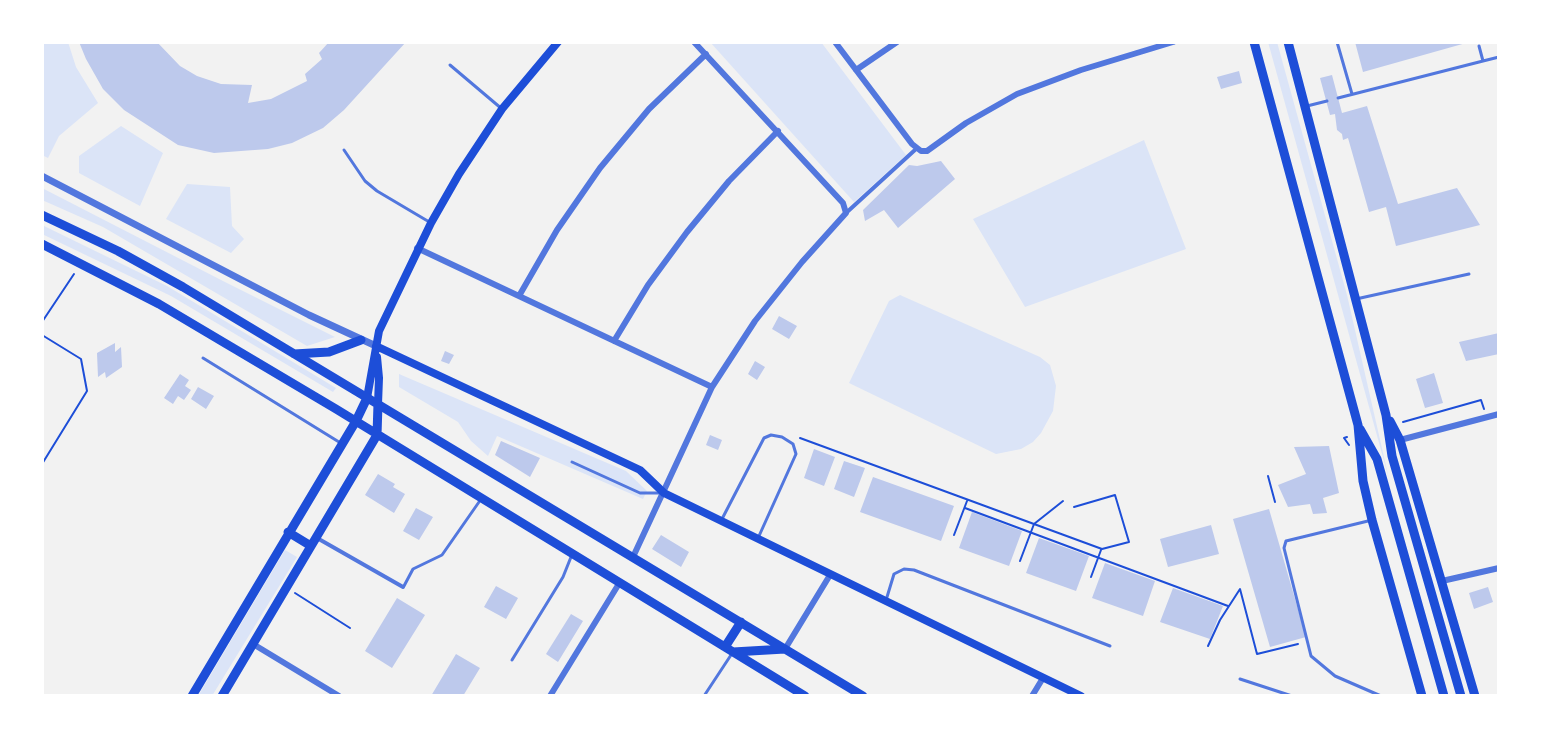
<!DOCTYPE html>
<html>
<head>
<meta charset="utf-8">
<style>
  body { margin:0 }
  #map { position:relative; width:1541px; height:738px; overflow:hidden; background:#f2f2f2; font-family:"Work Sans",sans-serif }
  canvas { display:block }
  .frame { position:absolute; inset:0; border:44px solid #fff; pointer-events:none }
</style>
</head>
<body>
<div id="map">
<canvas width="1541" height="738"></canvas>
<div class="frame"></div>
</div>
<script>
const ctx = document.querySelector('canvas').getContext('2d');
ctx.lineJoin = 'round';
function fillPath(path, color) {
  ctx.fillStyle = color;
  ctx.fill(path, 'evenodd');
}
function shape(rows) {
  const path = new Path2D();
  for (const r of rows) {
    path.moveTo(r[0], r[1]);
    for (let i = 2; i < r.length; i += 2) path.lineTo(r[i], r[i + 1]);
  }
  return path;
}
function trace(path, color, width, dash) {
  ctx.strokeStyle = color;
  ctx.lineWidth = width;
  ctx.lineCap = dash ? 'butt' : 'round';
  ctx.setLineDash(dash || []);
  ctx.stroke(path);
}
const green = shape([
  [46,42,68,42,76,67,98,103,59,136,48,158,42,155,42,46],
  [710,42,821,42,906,155,854,202],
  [1268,42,1277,42,1347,295,1389,479],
  [121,126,163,153,140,206,79,173,79,156],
  [1144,140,1186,249,1025,307,973,219],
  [187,184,230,187,232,226,244,239,231,253,166,219],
  [42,188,223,281,335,337,307,346,103,227,42,200],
  [42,225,167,286,336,388,333,392,171,296,42,234],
  [900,295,1040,357,1050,365,1056,386,1053,411,1041,433,1033,442,1021,449,996,454,849,383,889,301],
  [399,374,626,471,647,491,643,499,497,436,488,456,471,441,458,422,399,387],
  [285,550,297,557,212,696,198,696]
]);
const building = shape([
  [79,42,157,42,180,66,197,76,221,84,252,85,248,103,271,99,307,81,305,74,322,59,319,53,329,42,406,42,344,110,323,128,292,143,268,149,214,153,178,145,124,110,103,89,86,59],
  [1355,42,1466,42,1466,43,1363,72],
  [1239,71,1242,83,1221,89,1217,77],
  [1332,75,1342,113,1367,106,1398,204,1457,188,1480,225,1396,246,1386,207,1369,212,1348,138,1343,140,1342,134,1337,130,1335,114,1330,115,1320,78],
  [941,161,955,179,898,228,884,210,865,221,863,210,909,165,917,166],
  [779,316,797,326,789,339,772,329],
  [1499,333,1499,354,1466,361,1459,342],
  [115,343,115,352,121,347,122,367,106,378,105,372,98,377,97,353],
  [445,351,454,355,449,364,441,361],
  [755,361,765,367,757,380,748,374],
  [1434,373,1443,403,1425,408,1416,379],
  [180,374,189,380,185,386,191,390,184,400,178,396,173,404,164,398],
  [198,387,214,396,206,409,191,399],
  [710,435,722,440,718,450,706,445],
  [501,441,540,458,530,477,495,455],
  [1329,446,1339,493,1323,498,1327,513,1313,514,1310,504,1288,507,1278,485,1306,474,1294,447],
  [814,449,835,457,824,486,804,478],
  [844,461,865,468,854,497,834,489],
  [378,474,395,484,393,487,405,494,394,513,365,495],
  [873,477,954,506,941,541,860,512],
  [416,508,433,517,419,540,403,531],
  [1269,509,1306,637,1270,647,1233,519],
  [972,512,1022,531,1009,566,959,548],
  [1211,525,1219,554,1168,567,1160,539],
  [661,535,689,552,681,567,652,549],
  [1039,538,1089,556,1076,591,1026,573],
  [1105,563,1155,581,1143,616,1092,598],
  [496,586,518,598,506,619,484,607],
  [1488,587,1493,602,1474,609,1469,593],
  [1173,588,1223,606,1210,639,1160,622],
  [397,598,425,615,392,668,365,651],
  [571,614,583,621,558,662,546,654],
  [456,654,480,668,463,696,431,696]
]);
const path = shape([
  [42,322,74,274],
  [42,335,81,359,87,391,42,464],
  [1403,422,1481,400,1484,409],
  [1347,437,1344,438,1349,445],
  [800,438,1102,549,1129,542,1115,495,1074,507],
  [1268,476,1275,502],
  [965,508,1228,606],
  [954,535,967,501],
  [1020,561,1034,524,1063,501],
  [1091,577,1101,550],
  [295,593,350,628],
  [1208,646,1220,620,1240,589,1257,654,1298,644]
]);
const service = shape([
  [1337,42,1352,94],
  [1483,61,1499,57],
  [450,65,502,109],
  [1338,98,1483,61,1479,46],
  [1307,106,1327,101],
  [344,150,365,181,377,191,431,223],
  [1356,299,1469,274],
  [203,358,339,442],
  [572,462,640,493,660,493],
  [722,519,764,438,771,435,782,437,793,444,796,454,759,536],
  [1368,521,1286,541,1284,548,1311,656,1335,676,1381,696],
  [404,586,413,569,442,555,479,502],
  [887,597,894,574,904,569,914,570,1110,646],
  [512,660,563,577,571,557],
  [1240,679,1292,696],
  [704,696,731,655]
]);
const pedestrian = shape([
  [846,213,916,149],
  [317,538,403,587]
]);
const minor = shape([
  [835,42,912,144,921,151,927,151,966,123,1017,94,1081,70,1173,42],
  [856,70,897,42],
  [417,248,712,387],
  [519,296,557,230,600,168,649,109,706,54],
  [614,341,648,285,687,232,729,181,778,131],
  [1400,440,1499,414],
  [633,557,712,387,755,321,802,262,846,213,843,203,694,42],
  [1442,581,1499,568],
  [253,644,339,696],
  [785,649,830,575],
  [550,696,620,582],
  [1032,696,1043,678]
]);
const tertiary = shape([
  [42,176,309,315,376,346]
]);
const secondary = shape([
  [376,346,640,470,664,493,1081,696],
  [377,357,379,378,378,404],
  [367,398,379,331,431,223,459,174,502,109,558,42]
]);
const primary = shape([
  [1254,42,1358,425,1363,481,1372,520,1422,696],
  [1288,42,1386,415,1392,456,1461,696],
  [42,215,118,251,183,287,863,696],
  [42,244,159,304,336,409,805,696],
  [294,354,329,352,361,340],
  [1390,421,1400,440,1475,696],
  [1360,429,1377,459,1444,696],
  [288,532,311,546],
  [725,647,741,622],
  [733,652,785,649],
  [192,696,356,421,367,398],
  [222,696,377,435,378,404]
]);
fillPath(green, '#dbe4f7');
fillPath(building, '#bdc9ec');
trace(path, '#1d4ed8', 2);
trace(service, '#5277de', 3);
trace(pedestrian, '#5277de', 4);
trace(minor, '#5277de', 6);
trace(tertiary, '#5277de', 7);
trace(secondary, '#1d4ed8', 8);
trace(primary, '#1d4ed8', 9);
</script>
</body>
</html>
